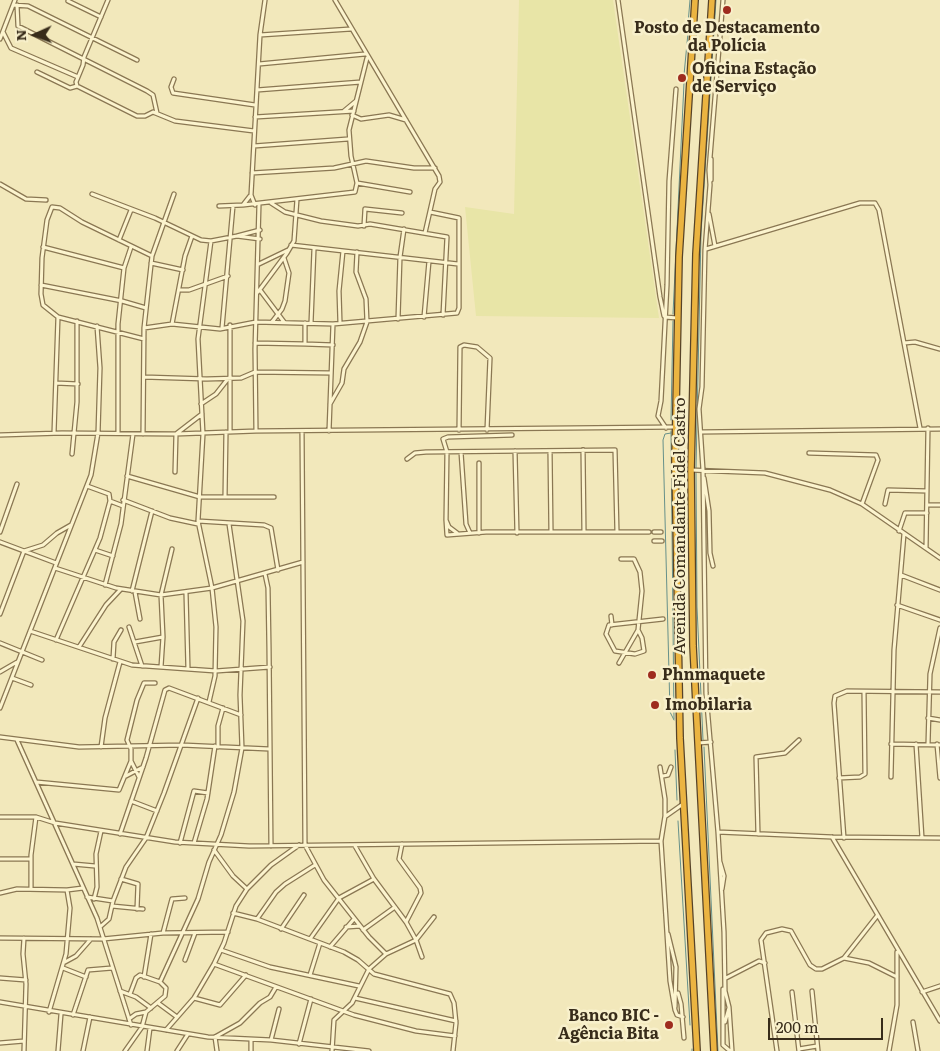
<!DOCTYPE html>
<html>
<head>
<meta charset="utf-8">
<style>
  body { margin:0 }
  #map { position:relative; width:940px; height:1051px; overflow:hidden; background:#f2e8bb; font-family:Literata,serif }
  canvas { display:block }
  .north { position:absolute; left:10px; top:10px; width:50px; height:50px; -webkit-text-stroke:4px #f8f0cb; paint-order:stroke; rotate:268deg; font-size:14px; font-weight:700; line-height:20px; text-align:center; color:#382c1a }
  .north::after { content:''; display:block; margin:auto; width:18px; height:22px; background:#382c1a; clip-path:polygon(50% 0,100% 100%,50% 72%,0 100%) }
  .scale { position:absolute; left:768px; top:1018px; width:115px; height:22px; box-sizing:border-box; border:2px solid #382c1a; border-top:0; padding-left:6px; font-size:15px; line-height:18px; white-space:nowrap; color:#382c1a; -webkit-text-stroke:4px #f8f0cb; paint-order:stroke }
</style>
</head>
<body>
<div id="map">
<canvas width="940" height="1051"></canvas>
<div class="north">N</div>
<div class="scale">200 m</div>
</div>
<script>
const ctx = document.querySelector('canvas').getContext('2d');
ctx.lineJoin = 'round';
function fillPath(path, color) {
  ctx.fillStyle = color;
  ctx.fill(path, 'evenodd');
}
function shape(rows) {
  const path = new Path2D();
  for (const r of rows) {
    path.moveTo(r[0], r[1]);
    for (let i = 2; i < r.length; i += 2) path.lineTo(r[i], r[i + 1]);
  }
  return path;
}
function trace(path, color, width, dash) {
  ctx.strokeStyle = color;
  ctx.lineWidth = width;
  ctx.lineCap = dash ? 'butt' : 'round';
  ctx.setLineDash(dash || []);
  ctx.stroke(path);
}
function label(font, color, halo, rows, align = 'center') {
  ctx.font = font + ' Literata,serif';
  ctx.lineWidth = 5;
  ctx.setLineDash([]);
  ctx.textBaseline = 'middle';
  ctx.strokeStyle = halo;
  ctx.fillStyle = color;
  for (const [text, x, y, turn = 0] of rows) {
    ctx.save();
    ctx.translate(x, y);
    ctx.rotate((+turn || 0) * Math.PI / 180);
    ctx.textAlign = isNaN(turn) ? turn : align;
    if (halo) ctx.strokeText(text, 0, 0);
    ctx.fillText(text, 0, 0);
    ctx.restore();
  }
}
const farmland = shape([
  [519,0,613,0,659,318,476,316,465,207,514,214]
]);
const stream = shape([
  [688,24,690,0],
  [684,75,688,33],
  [673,314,684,83],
  [671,420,673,321],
  [671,431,674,719],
  [671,433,665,434,663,440,670,712,674,720],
  [696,468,701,233,716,0],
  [696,473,697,607,703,740],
  [704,747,718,1051],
  [675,750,677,800],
  [678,821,690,1025],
  [692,1049,692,1051]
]);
const street = shape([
  [108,0,84,57,83,65,76,82,77,86,137,116,145,116,153,112,175,121,254,131],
  [335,0,439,176,440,182,435,189,425,233],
  [618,0,660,297,664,316],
  [723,0,709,170,710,185,705,250,702,387,699,409,703,470,706,693,718,832,724,932,725,991,729,1007,732,1051],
  [68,1,101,17],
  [13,5,28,6,137,60],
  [17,5,18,26,147,91,153,95,157,113],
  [3,32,11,48,78,77],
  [260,35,351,29],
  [0,39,15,0],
  [259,64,365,54],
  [37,72,70,88,77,86],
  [174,79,171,87,173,93,255,105],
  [257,90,361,82],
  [344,111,356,101],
  [352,115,361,119,389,115,406,120],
  [255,117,354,111],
  [254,146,348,139],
  [252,173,334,168,366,161,414,168,435,168],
  [711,180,711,159],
  [357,183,410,192],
  [0,184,26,199,46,200],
  [92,194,155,218,201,240,211,241,237,236,260,239],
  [271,203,285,212,321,221,358,226,370,224,447,237,443,315],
  [243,205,355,192,357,183,351,156,349,130,367,58],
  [255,205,251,195,260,35,265,0],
  [219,206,243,205,250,196],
  [709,214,715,246],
  [364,226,365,209,402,213],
  [237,236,260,230],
  [119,240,131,210],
  [291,245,458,264],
  [43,247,124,268],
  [706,249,860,203,875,203,879,210,920,428],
  [151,263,183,270],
  [259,264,288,250],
  [41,285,122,301,146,308],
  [179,290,189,290,228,276],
  [260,290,284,322],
  [258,292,287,253,294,241,297,199],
  [58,317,43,305,41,294,42,258,47,220,52,207,60,208,82,222,152,256],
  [424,317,429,261],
  [665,317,677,318],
  [398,319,400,257,404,229],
  [272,322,282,309,285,301,289,273,284,258],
  [311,323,314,249],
  [340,323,339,291,343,251],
  [172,324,185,256,192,236],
  [144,328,172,324,220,329,256,322,333,324,457,313,459,308,459,218,430,212],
  [222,328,233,206],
  [255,343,305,344,305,323],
  [904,343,915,342,940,349],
  [305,344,333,345],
  [144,377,207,379,241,378,255,372,331,373],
  [56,383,78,384],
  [201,404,216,394,227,380],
  [330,404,342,383,344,369,360,342,367,322,366,299,356,272,357,252],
  [666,428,658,416,661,401,667,285,669,181,676,89],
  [459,430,460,347,464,345,477,347,490,358,487,430],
  [256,431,255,349,259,204],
  [302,431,305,845,324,880,369,937,386,954],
  [329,431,333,324],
  [230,432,230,325],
  [701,432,940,429],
  [54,433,58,317,144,339],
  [118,433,118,324,124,268,131,247],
  [143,434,144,328,152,256,174,194],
  [0,435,62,433,176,434,256,431,675,427],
  [583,450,584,532],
  [515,451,517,533],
  [550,451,551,532],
  [461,452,466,524,470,533],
  [809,453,876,455,878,460,862,504],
  [72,454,77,402,77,321],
  [407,459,415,453,426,452,615,450,617,532],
  [691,470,765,473,830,490,862,504,940,558],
  [175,472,176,434,202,414],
  [127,476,200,497,274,497],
  [704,478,709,511,710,553,713,566],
  [225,497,226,432],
  [123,500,170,518,198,524],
  [110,501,123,506],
  [885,504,888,490,927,491],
  [927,505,940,505],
  [446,520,447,535,486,532,649,532],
  [198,521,264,525,271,528,278,570],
  [899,531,905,513,927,513],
  [0,532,17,484],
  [654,532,661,532],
  [457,533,449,527,446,520,447,452,443,439,448,437,512,435],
  [479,533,479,463],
  [654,541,662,541],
  [0,542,56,563],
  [926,548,928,428],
  [95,550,113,556],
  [55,568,116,588,161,595,212,588,303,562],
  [265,574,268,588,269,648,271,846],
  [901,575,940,590],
  [105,585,121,524,133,434],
  [132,591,152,511],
  [135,592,140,619],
  [186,593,188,669],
  [897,605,940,620],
  [0,614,24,551,43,545,57,533,71,525],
  [611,616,612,625],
  [129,627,142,666],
  [638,630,642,638,644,651,635,654,615,651,606,634,609,625,663,619],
  [30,631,132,665,216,671,270,667],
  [56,640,100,538,110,501,109,494,87,486],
  [135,642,163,637],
  [0,643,42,660],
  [79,647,106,605,121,589],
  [113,659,114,642,121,630],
  [619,663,638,630,642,591,640,572,634,559,621,559],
  [161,667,163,637,161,595,172,549],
  [0,672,17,662],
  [12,678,31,685],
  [209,702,215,676,216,627,212,588,198,521,203,434,198,339,211,241],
  [0,708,91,475,98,433,100,368,97,326],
  [928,718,940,720],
  [0,737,79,747,182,745,269,749],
  [17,740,97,918,131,1025],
  [698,743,711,742],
  [891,744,940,745],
  [916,744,922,838],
  [928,744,930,674,940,628],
  [937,744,940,778],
  [101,747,105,718,120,662],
  [218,747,218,726,223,708],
  [131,761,139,777],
  [660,767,665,799,665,816,661,841,670,981,675,1010,677,1015,683,1017],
  [126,776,143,767],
  [663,776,668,775,671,767],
  [891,777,894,650,904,534],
  [839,778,860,777,865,774,864,692],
  [36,782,119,790,131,761,131,749,127,740,137,700,144,683,155,683],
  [131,801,157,811],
  [666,816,683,804],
  [0,817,36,817,55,823,175,842,249,846,661,841],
  [718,832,832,837,940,838],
  [120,834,146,758,165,690,169,688,241,715],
  [758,834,756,757,785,753,799,740],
  [832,837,940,1021],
  [844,838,834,703,835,696,847,691,940,692],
  [180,843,194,791,208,793],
  [194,843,207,799,215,746],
  [402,844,399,859,420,888,421,893,406,922],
  [355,846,374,879,406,922,416,940,422,957],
  [214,850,233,876,247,889],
  [0,859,31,859],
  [720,862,724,876,722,889],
  [73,864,95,866],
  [121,879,138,884,137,909],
  [31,889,31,855,36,817],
  [0,893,17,889,67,890,83,888],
  [87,897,113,901],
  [94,899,97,887,96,854,101,831],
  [112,906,143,909],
  [233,913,257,919,344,952,358,960,374,974,450,994,454,1003,456,1023,453,1051],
  [257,919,276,892,285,884,315,865],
  [100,927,109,919,113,901,126,867,146,838,164,793,198,698],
  [346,927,360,926],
  [281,929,304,895],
  [363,930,395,907],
  [163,933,172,899,185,898],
  [668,934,676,967,675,1007],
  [0,938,103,939,163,933,228,932],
  [310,939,339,898,374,879],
  [330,947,354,919],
  [221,950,270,967,359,986],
  [844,958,877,916],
  [185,960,195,933],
  [65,962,76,956,91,939],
  [214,964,354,1015,416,1031,455,1036],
  [63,968,86,977],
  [310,975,320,943],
  [144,977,151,934],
  [0,978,26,980],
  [726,978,759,961,765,963],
  [160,982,198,899,209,862,221,835,234,792,242,748,240,695,243,621,229,524],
  [723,989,723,1045,730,1051],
  [120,991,136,997,151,1008],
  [812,991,818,1051],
  [792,992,799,1051],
  [922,992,940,986],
  [678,993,681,1004,684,1038],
  [194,998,220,1005,246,975],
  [355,998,456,1021],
  [0,1002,208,1037,271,1040,369,1051],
  [158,1003,177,1017],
  [49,1012,66,954,70,908,67,890],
  [73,1015,88,970,112,968],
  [129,1019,136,1014,146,1012],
  [725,1022,729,1008],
  [913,1022,918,1051],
  [166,1030,194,998,214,964,224,943,236,906,247,889,271,865,299,845],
  [251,1040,251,1051],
  [271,1040,279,1009],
  [0,1043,24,1041],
  [299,1044,311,999],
  [799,1049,817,1046],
  [24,1051,26,984,23,954,24,938],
  [58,1051,61,1014],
  [83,1051,90,1017],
  [125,1051,142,1027,146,1012,165,996,166,988,160,982,140,975,136,978,130,994],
  [147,1051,150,1028],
  [177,1051,188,1034],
  [217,1051,215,1037,240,1023,260,1003,270,997,276,987],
  [332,1051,334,1020,352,1003,369,969,386,954,416,940,434,917],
  [777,1051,761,940,766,933,782,929,791,931,810,965,816,969,822,969,844,958,869,963,897,977],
  [889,1051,897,1005,897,952]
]);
const highway = shape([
  [695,0,679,257,675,461,680,738,697,1051],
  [712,0,696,254,691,470,693,646,714,1051]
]);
const markers = [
  [727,10,5,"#9e2c1e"],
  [682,78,5,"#9e2c1e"],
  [652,675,5,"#9e2c1e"],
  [655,705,5,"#9e2c1e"],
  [669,1025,5,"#9e2c1e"]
];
const poiNames = [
  ["Posto de Destacamento",727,28,"center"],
  ["da Polícia",727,46,"center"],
  ["Oficina Estação",692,69],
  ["de Serviço",692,87],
  ["Phnmaquete",662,675],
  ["Imobilaria",665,705],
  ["Banco BIC -",659,1016,"right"],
  ["Agência Bita",659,1034,"right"]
];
const streetNames = [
  ["Avenida Comandante Fidel Castro",680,526,-90]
];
fillPath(farmland, '#e8e5a7');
trace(stream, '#66908a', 1);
trace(street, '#8a7753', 5.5);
trace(highway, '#574328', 8);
trace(street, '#fcf4ce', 3);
trace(highway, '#ebb441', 5.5);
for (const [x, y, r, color] of markers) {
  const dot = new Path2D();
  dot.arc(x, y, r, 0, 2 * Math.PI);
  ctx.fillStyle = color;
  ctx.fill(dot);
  trace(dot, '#f8f0cb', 2);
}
label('bold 16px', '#382c1a', '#f8f0cb', poiNames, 'left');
label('16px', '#382c1a', '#f8f0cb', streetNames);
</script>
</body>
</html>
